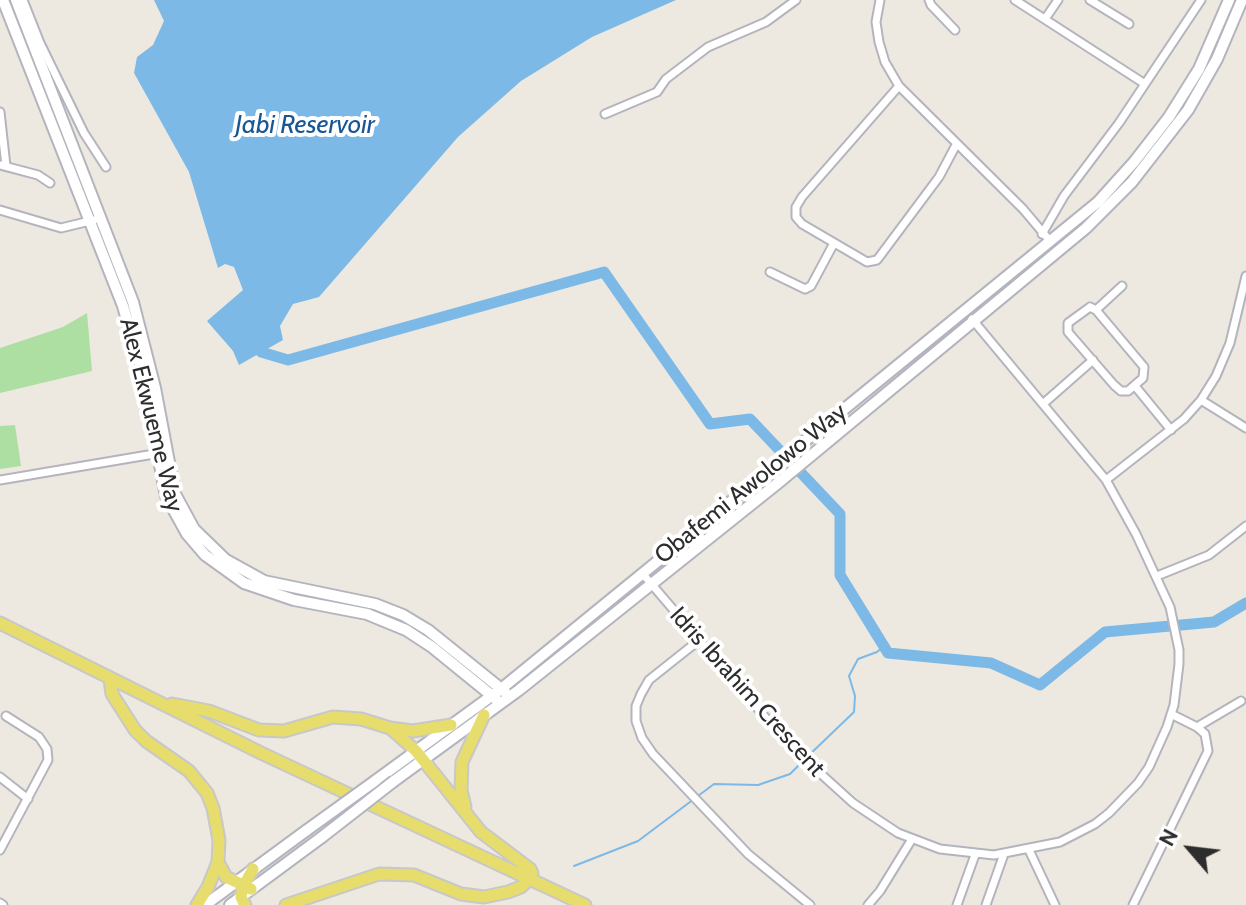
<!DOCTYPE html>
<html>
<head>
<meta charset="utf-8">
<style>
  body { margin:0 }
  #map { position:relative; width:1246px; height:905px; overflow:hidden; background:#ede9e0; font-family:Cabin,sans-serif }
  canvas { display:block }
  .north { position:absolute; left:1150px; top:809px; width:80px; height:80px; -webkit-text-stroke:6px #fff; paint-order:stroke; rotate:298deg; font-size:22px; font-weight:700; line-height:32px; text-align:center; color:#2d2d2d }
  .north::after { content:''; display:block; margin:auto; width:28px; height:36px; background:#2d2d2d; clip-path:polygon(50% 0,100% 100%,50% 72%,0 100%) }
</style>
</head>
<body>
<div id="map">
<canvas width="1246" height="905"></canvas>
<div class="north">N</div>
</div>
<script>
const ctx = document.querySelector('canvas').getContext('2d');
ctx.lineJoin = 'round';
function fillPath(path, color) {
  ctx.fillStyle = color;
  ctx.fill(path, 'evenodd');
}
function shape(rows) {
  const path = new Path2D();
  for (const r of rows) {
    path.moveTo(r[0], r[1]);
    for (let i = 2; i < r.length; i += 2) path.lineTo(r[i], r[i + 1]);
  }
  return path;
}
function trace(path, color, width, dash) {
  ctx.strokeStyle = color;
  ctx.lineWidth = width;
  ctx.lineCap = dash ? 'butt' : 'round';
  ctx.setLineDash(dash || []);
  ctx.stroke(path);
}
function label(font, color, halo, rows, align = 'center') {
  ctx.font = font + ' Cabin,sans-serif';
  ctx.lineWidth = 8;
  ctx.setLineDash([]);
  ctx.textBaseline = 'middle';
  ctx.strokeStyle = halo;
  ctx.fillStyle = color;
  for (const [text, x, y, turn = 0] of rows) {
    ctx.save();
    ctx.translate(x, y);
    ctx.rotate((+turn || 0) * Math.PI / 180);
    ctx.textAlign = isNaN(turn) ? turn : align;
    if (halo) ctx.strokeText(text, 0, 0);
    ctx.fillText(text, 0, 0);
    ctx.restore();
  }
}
const green = shape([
  [87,313,92,371,0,393,0,348,63,327],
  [15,425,21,466,0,469,0,426]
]);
const water = shape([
  [154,0,676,0,592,37,521,81,458,137,319,297,293,304,280,326,283,340,239,365,233,351,207,321,243,290,234,267,225,264,218,268,189,172,134,73,137,57,153,45,164,21]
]);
const stream = shape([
  [806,758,854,712,855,696,849,676,858,659,877,652,884,646],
  [574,866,638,841,714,784,758,785,790,774,802,762]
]);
const river = shape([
  [261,352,288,360,604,272,710,424,750,419,840,514,840,575,888,653,991,663,1040,685,1105,632,1214,622,1246,603]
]);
const street = shape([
  [23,0,40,43,84,133,106,167],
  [880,0,876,22,879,42,885,62,899,86,1023,209,1050,241],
  [929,0,931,5,955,30],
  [1015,0,1145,84],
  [1090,0,1129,24],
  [1045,19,1058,0],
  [899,86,802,197,796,207,796,217,802,224,867,262,877,260,939,177,956,145],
  [0,112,6,166],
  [605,114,657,92,666,79,708,47,766,22,796,0],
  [0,165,38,175,50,183],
  [0,210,61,228,94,220],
  [1042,234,1064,196,1119,123,1201,0],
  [770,272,805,289,811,286,834,243],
  [1090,307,1096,310,1144,367,1143,378,1128,391,1121,391,1114,385,1068,332,1068,323,1090,307],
  [1096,310,1122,286],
  [1135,386,1171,430],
  [1201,400,1246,428],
  [1044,403,1093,360],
  [0,480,160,453],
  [1106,480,1184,419,1201,400,1216,376,1230,343,1246,276],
  [642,573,789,745,853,803,898,833,940,849,994,855,1060,842,1095,824,1109,813,1138,783,1149,767,1167,727,1174,705,1179,664,1179,650,1170,607,1136,534,1106,480,972,319],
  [1157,576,1209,555,1246,526],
  [698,641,649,680,641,694,636,706,636,721,642,738,653,754,748,854,810,905],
  [1197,727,1241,701],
  [0,777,28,799],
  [0,850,48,760,47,749,39,737,6,716],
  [1029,850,1055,905],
  [0,903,3,905],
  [868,905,880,891,912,839],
  [957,905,975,855],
  [986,905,1004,854],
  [1133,905,1208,751,1205,734,1197,727,1171,714]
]);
const secondary = shape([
  [3,0,123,306,141,368,166,496,187,534,205,555,244,583,294,600,367,614,406,630,432,647,496,699],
  [16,0,133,302,155,388,175,494,194,529,226,560,264,581,375,604,403,615,428,630,505,692],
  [375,781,501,689,1098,202,1134,162,1169,117,1199,69,1229,0],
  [394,781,519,690,778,483,1086,228,1132,182,1188,110,1217,59,1242,0],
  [205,905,307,830],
  [230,905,322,837]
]);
const primary = shape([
  [0,623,261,753,585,905],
  [110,680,112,694,135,730,146,741,189,771,207,793,213,808,219,840,218,862,208,887,197,905],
  [172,704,209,711,259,730,284,731,333,717,361,719,390,728,413,731,451,725],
  [465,807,461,790,462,762,484,715],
  [218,862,226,877,251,889],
  [245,905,241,897,243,887,253,869],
  [286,905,379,874,414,875,461,894,484,897,508,892,521,887,530,879,532,873,530,869,481,832,416,751,390,728]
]);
const secondaryBridge = shape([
  [307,830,375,781],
  [322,837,394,781]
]);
const streetNames = [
  ["Alex Ekwueme Way",151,415,76],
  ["Obafemi Awolowo Way",751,484,-39],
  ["Idris Ibrahim Crescent",747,692,48]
];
const waterNames = [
  ["Jabi Reservoir",305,125]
];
fillPath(green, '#addea2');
fillPath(water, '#7db9e6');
trace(stream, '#7db9e6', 2);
trace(river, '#7db9e6', 11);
trace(street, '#b4b4bf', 11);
trace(secondary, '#b4b4bf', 14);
trace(primary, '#c8c8c8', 15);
trace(street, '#fff', 7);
trace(secondary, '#fff', 10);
trace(primary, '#e6dd6c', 11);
trace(secondaryBridge, '#b4b4bf', 14, []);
trace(secondaryBridge, '#fff', 10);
label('24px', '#2d2d2d', '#fff', streetNames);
label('italic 26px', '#195694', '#fff', waterNames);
</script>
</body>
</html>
